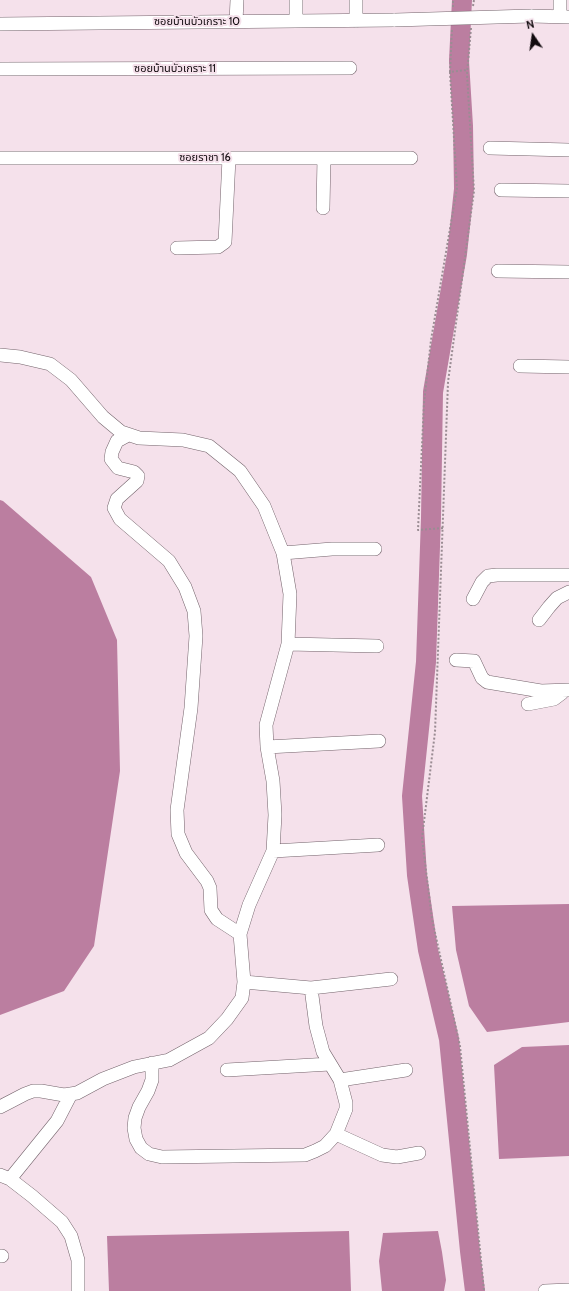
<!DOCTYPE html>
<html>
<head>
<meta charset="utf-8">
<style>
  body { margin:0 }
  #map { position:relative; width:569px; height:1291px; overflow:hidden; background:#f5e1eb; font-family:Cabin,sans-serif }
  canvas { display:block }
  .north { position:absolute; left:513px; top:16px; width:40px; height:40px; -webkit-text-stroke:3px #f5e1eb; paint-order:stroke; rotate:347deg; font-size:11px; font-weight:700; line-height:16px; text-align:center; color:#110a0e }
  .north::after { content:''; display:block; margin:auto; width:14px; height:18px; background:#110a0e; clip-path:polygon(50% 0,100% 100%,50% 72%,0 100%) }
</style>
</head>
<body>
<div id="map">
<canvas width="569" height="1291"></canvas>
<div class="north">N</div>
</div>
<script>
const ctx = document.querySelector('canvas').getContext('2d');
ctx.lineJoin = 'round';
function fillPath(path, color) {
  ctx.fillStyle = color;
  ctx.fill(path, 'evenodd');
}
function shape(rows) {
  const path = new Path2D();
  for (const r of rows) {
    path.moveTo(r[0], r[1]);
    for (let i = 2; i < r.length; i += 2) path.lineTo(r[i], r[i + 1]);
  }
  return path;
}
function trace(path, color, width, dash) {
  ctx.strokeStyle = color;
  ctx.lineWidth = width;
  ctx.lineCap = dash ? 'butt' : 'round';
  ctx.setLineDash(dash || []);
  ctx.stroke(path);
}
function label(font, color, halo, rows, align = 'center') {
  ctx.font = font + ' Cabin,"Noto Sans Thai",sans-serif';
  ctx.lineWidth = 4;
  ctx.setLineDash([]);
  ctx.textBaseline = 'middle';
  ctx.strokeStyle = halo;
  ctx.fillStyle = color;
  for (const [text, x, y, turn = 0] of rows) {
    ctx.save();
    ctx.translate(x, y);
    ctx.rotate((+turn || 0) * Math.PI / 180);
    ctx.textAlign = isNaN(turn) ? turn : align;
    if (halo) ctx.strokeText(text, 0, 0);
    ctx.fillText(text, 0, 0);
    ctx.restore();
  }
}
const water = shape([
  [0,500,3,501,91,577,117,640,120,771,94,946,64,991,0,1015],
  [569,904,569,1022,487,1032,469,1006,456,950,452,906],
  [569,1045,569,1156,499,1159,494,1065,522,1047],
  [349,1231,351,1291,109,1291,107,1236],
  [438,1231,442,1252,446,1280,444,1291,382,1291,379,1261,383,1233]
]);
const river = shape([
  [462,0,459,61,463,126,464,189,457,254,433,392,431,518,426,662,412,796,417,875,428,950,449,1039,470,1251,475,1291]
]);
const path = shape([
  [473,6,474,0],
  [453,7,453,0],
  [471,28,467,74,474,191,448,382,435,732,422,838,432,919,460,1046,484,1291],
  [450,72,452,29],
  [443,528,418,530,424,403,431,340,457,188,450,72,467,70]
]);
const minor = shape([
  [531,16,569,17],
  [560,16,560,0],
  [296,21,296,0],
  [356,21,356,0],
  [236,22,237,0],
  [0,24,395,20],
  [0,69,350,68],
  [490,148,569,150],
  [0,158,411,158],
  [501,190,569,191],
  [323,208,324,158],
  [177,248,218,247,225,242,229,158],
  [498,271,569,272],
  [0,355,20,357,50,364,71,380,103,417,121,432,139,438,183,440,209,446,240,471,264,506,283,553,290,594,288,644,266,725,267,747,273,781,275,815,273,851,249,905,240,934,244,982,242,998,227,1019,209,1038,169,1060,134,1067,103,1079,77,1093,64,1095,41,1091,33,1091,25,1094,0,1107],
  [520,366,569,367],
  [128,435,117,441,112,452,111,459,118,468,134,472,138,476,137,481,117,499,114,508,120,519,169,561,185,587,194,611,196,636,191,708,177,810,178,834,186,853,207,881,210,888,211,910,217,919,240,934],
  [283,553,332,549,375,549],
  [473,599,482,582,488,576,497,575,569,575],
  [539,620,549,607,557,598,569,592],
  [288,644,377,646],
  [456,660,474,661,482,678,487,682,541,691,569,690],
  [528,704,554,699,562,693],
  [267,747,379,741],
  [273,851,378,845],
  [244,982,311,988,391,979],
  [152,1063,152,1080,148,1091,139,1107,135,1118,134,1128,136,1139,141,1148,149,1154,162,1157,305,1155,315,1151,325,1146,336,1134,346,1109,346,1103,340,1080,323,1052,316,1026,311,988],
  [227,1070,330,1064],
  [340,1080,406,1070],
  [336,1134,382,1155,397,1157,419,1153],
  [0,1175,10,1179,32,1196,62,1222,71,1236,78,1260,78,1291],
  [10,1179,57,1121,71,1094],
  [0,1256,2,1256],
  [545,1291,569,1290]
]);
const minorBridge = shape([
  [395,20,531,16]
]);
const streetNames = [
  ["ซอยบ้านบัวเกราะ 10",197,22],
  ["ซอยบ้านบัวเกราะ 11",175,69],
  ["ซอยราชา 16",205,158]
];
fillPath(water, '#bb7ea0');
trace(river, '#bb7ea0', 20);
trace(minor, '#73636b', 14);
trace(path, '#9a8c93', 2, [2, 2]);
trace(minor, '#fff', 13);
trace(minorBridge, '#73636b', 14, []);
trace(minorBridge, '#fff', 13);
label('11px', '#110a0e', '#f5e1eb', streetNames);
</script>
</body>
</html>
